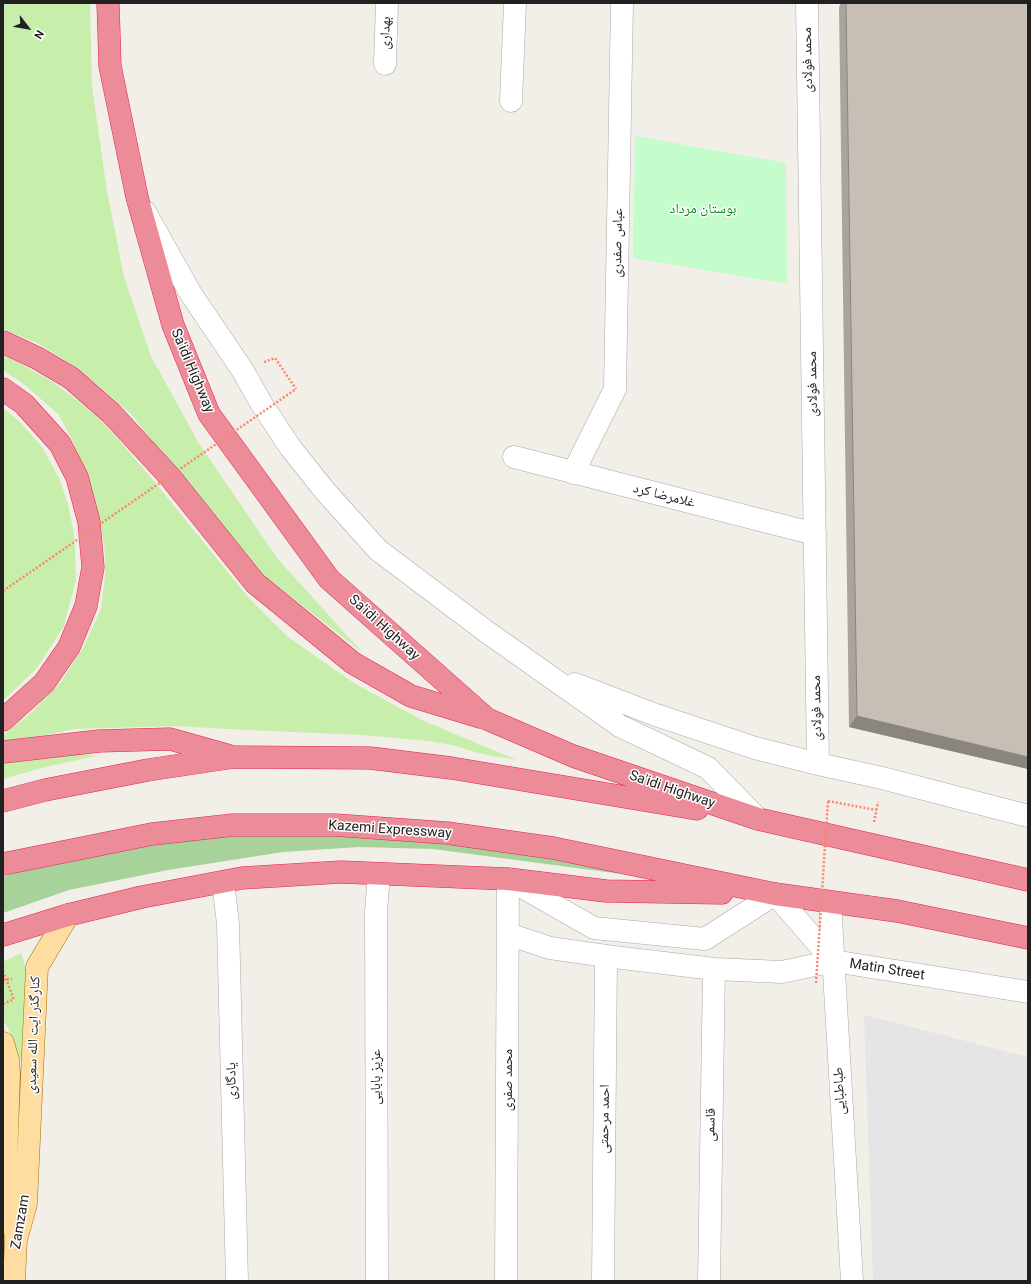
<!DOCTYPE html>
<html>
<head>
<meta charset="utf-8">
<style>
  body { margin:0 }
  #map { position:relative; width:1031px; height:1284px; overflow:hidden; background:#f2efe8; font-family:Roboto,sans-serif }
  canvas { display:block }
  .frame { position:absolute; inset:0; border:4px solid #212121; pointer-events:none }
  .north { position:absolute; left:8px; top:8px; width:40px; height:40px; -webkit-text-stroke:3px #fff; paint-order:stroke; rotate:121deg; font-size:11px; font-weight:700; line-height:16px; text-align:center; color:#212121 }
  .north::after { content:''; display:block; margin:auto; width:14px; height:18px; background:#212121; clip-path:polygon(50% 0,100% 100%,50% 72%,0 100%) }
</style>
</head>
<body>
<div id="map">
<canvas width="1031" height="1284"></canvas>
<div class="frame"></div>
<div class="north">N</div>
</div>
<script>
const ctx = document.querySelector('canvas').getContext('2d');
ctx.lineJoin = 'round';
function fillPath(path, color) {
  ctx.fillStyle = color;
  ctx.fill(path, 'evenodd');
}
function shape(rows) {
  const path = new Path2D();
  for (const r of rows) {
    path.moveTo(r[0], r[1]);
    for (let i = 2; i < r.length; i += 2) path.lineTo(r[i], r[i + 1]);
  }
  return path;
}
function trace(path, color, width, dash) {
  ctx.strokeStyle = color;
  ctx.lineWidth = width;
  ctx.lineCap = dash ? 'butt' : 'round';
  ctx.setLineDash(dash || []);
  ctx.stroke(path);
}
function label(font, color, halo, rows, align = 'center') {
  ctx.font = font + ' Roboto,"Noto Naskh Arabic",sans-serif';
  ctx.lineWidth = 3;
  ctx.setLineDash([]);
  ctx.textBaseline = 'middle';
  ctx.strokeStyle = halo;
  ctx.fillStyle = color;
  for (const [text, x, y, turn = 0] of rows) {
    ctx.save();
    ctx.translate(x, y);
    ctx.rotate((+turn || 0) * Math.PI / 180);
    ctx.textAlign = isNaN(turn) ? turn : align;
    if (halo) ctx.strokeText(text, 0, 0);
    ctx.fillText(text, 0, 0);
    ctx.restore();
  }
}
const grass = shape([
  [3,3,90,3,92,86,107,191,124,277,151,356,198,442,277,558,362,652,255,569,131,414,94,382,72,365,39,344,3,329],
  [3,355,14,360,53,382,78,401,101,420,149,475,248,597,288,637,354,683,424,721,517,760,482,754,452,745,428,741,361,735,247,730,175,726,75,729,3,744,3,735,29,715,61,682,83,648,101,609,105,576,105,554,100,518,74,444,59,415,25,385,3,370],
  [3,408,22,424,42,447,59,478,68,504,74,535,75,547,76,580,64,626,37,668,3,701],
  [73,752,96,756,45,767,3,779,3,761],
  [21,953,29,980,21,1061,8,1028,3,1020,3,962]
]);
const forest = shape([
  [302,830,477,843,660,877,614,873,433,849,359,847,283,852,168,870,69,890,3,913,3,877,15,872,122,846]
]);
const park = shape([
  [635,136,786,163,787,284,633,258]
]);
const parking = shape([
  [864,1015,1028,1057,1028,1281,873,1281]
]);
const path = shape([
  [264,362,275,358,296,389],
  [828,801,876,810],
  [874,822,878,802],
  [3,980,12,979],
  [3,1004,12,1000]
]);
const minor = shape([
  [807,3,818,764],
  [385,64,387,3],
  [511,101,515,3],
  [145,212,191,294,243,371,261,403,290,447,325,491,378,550,487,632,620,726,708,768,758,819],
  [514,457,815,534],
  [573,473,615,389,622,3],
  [575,684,656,715,755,748,818,764,882,778,1028,816],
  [223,882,228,924,237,1281],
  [830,902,852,1281],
  [508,934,550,948,606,956,714,969,782,972,833,961],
  [377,1281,376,912,379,874],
  [506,1281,508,879,594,928,705,939,775,894,833,961,1028,992],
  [603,1281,606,956],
  [709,1281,714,969]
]);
const major = shape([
  [3,1043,8,1060,9,1074,6,1162,8,1202,16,1236],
  [14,1281,16,1240,26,1204,37,967,68,915]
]);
const highway = shape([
  [108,3,110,66,137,197,173,325,209,414,329,579,487,719,573,756,758,819,1028,880],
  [3,342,37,358,71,378,111,413,170,477,255,583,353,663,411,696,480,717],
  [3,389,24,404,60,444,77,477,89,522,93,567,86,606,69,647,44,683,3,720],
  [3,752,99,741,170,739,227,755],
  [3,801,45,790,148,770,234,757,370,758,451,768,697,809],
  [3,864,152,834,233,825,335,825,447,833,553,848,775,894,897,911,1028,938],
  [3,935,68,915,142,897,242,878,341,872,508,879,606,891,722,893]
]);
const pathBridge = shape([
  [3,591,296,389],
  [3,971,14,1000],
  [816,983,828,801]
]);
const wall = shape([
  [841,3,1028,3,1028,769,849,727,839,7]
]);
const shadedWall = shape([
  [857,716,1028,757,1028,769,849,727]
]);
const building = shape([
  [846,3,1028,3,1028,757,857,716,846,3]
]);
const streetNames = [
  ["بهداری",386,33,-88],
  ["محمد فولادی",808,60,-91],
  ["عباس صفدری",618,243,-89],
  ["Sa'idi Highway",192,371,67],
  ["محمد فولادی",813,384,-91],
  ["غلامرضا کرد",664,496,14],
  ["Sa'idi Highway",384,628,42],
  ["محمد فولادی",817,708,-91],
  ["Sa'idi Highway",672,790,19],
  ["Kazemi Expressway",390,830,4],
  ["Matin Street",887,970,9],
  ["کنارگذر ایت الله سعیدی",34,1035,-88],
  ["عزیز بابایی",376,1077,-90],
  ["محمد صفری",508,1080,-90],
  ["یادگاری",232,1081,-91],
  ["طباطبایی",840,1091,-93],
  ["احمد مرحمتی",605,1119,-89],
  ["قاسمی",711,1125,-89],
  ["Zamzam",21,1222,-80]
];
const parkNames = [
  ["بوستان مرداد",703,209]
];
fillPath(grass, '#c8eeac');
fillPath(forest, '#a7d39a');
fillPath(park, '#c4fccc');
fillPath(parking, '#e5e5e5');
trace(minor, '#a8a8a8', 23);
trace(major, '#9e7400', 23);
trace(highway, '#e52057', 23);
trace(path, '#ff846b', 2.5, [2, 2]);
trace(minor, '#fff', 22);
trace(major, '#ffdc9f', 22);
trace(highway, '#ec8c98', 22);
trace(pathBridge, '#ff846b', 2.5, [2, 2]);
fillPath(wall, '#aba39d');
fillPath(shadedWall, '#8b857f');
fillPath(building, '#c7beb6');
trace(building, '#8b857f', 1);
label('14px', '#212121', '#fff', streetNames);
label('14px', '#068919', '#fff', parkNames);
</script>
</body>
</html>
